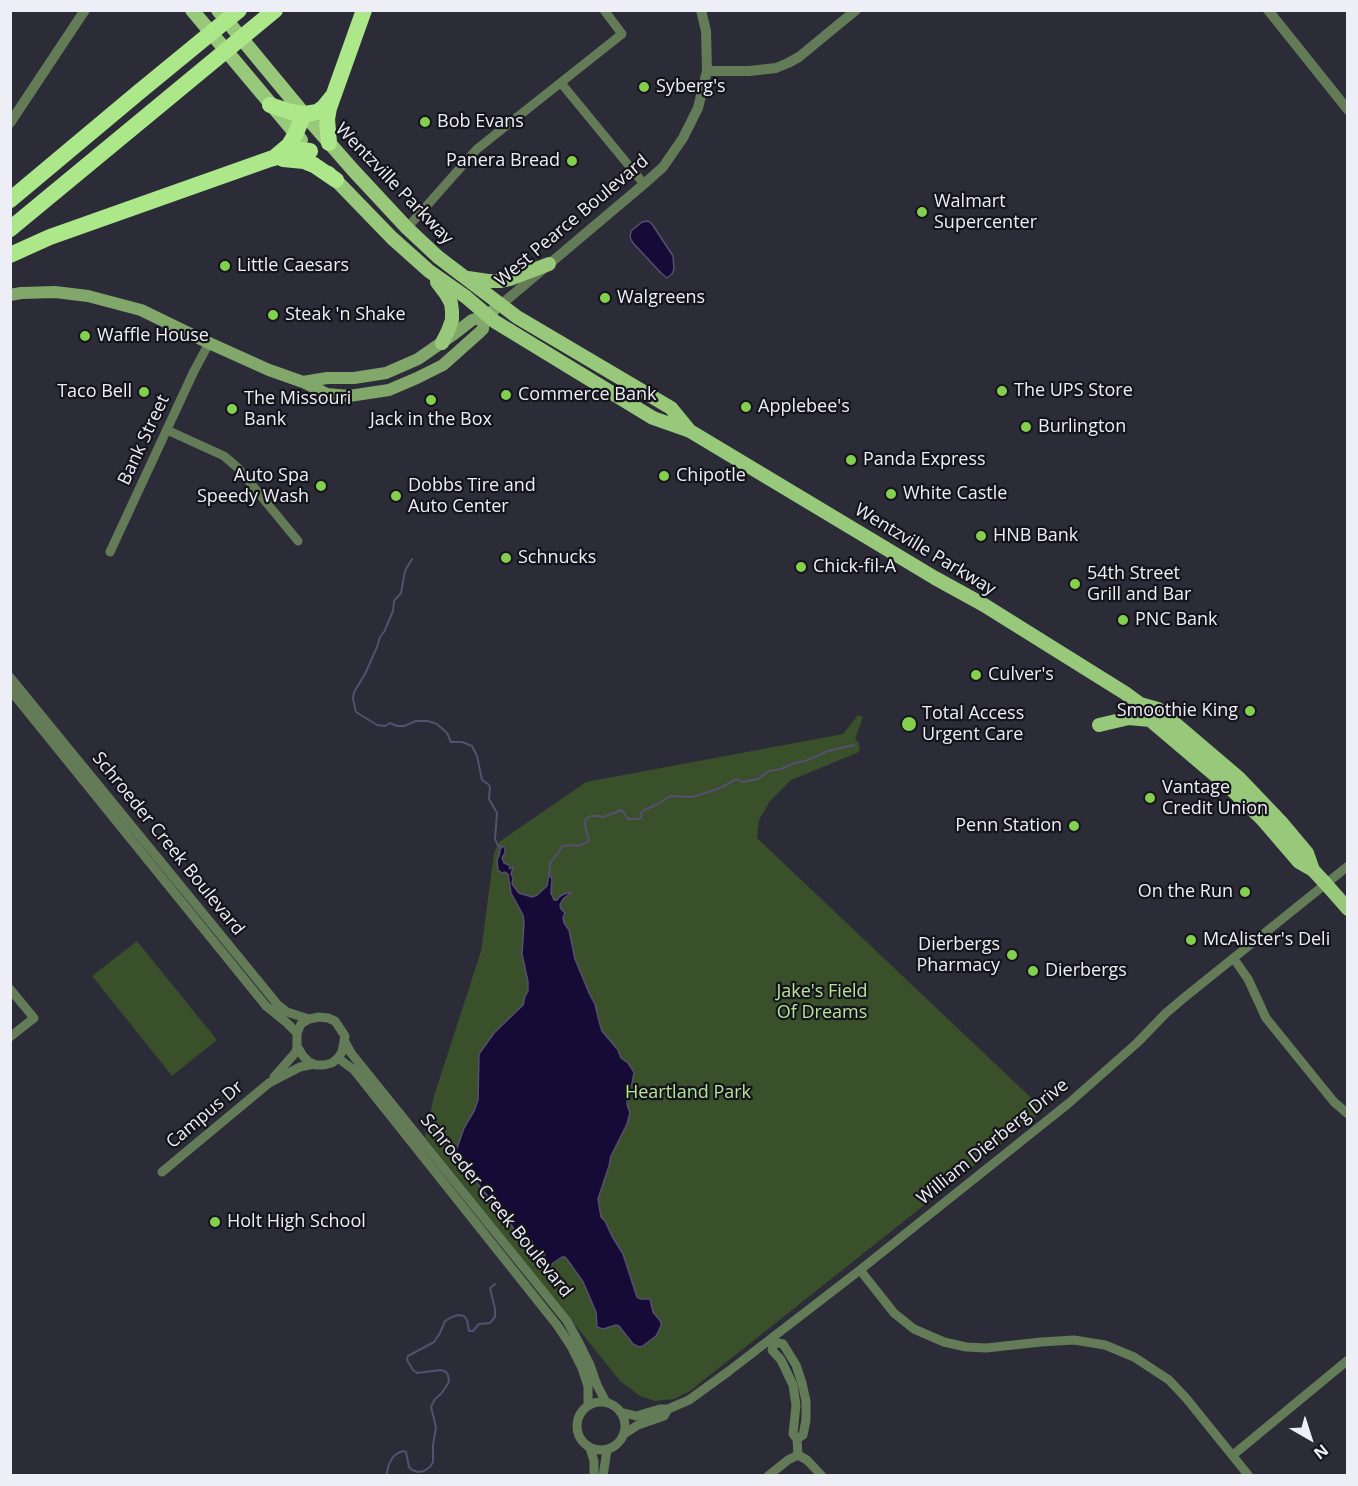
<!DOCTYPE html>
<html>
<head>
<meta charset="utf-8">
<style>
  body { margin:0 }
  #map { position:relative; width:1358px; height:1486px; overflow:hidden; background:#2c2b38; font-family:"Open Sans",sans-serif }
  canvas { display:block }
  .frame { position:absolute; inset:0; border:12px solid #eeeef7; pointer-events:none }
  .north { position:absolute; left:1280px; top:1408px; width:60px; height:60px; -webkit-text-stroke:4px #15141a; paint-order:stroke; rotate:141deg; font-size:16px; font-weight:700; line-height:24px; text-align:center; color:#eeeef7 }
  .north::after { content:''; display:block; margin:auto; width:21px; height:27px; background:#eeeef7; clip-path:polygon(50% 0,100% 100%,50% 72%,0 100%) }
</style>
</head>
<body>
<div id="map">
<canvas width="1358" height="1486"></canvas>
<div class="frame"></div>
<div class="north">N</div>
</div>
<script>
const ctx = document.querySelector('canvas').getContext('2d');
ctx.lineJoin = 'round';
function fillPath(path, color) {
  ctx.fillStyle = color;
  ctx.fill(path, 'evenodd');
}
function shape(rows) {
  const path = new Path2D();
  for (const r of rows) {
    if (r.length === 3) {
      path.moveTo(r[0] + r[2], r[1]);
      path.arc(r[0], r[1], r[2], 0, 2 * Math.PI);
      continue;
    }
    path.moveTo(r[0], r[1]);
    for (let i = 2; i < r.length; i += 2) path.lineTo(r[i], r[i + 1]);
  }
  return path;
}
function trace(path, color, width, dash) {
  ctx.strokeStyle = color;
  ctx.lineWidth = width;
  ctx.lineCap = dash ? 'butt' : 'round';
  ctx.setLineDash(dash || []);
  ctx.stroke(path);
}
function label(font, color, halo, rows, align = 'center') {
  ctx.font = font + ' "Open Sans",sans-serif';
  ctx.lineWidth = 4.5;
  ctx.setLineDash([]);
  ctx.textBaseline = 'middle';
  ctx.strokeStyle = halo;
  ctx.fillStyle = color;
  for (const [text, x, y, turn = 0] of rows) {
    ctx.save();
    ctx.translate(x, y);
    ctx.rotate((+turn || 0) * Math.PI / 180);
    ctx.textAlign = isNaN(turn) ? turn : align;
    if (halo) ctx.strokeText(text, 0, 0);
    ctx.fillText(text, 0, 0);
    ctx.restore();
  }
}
const green = shape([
  [858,715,863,717,855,739,859,743,860,750,857,753,791,780,770,801,759,820,757,838,1044,1110,690,1391,674,1399,655,1401,640,1396,620,1381,425,1137,434,1096,481,951,494,853,499,842,586,782,843,734],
  [137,941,217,1040,172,1076,92,976]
]);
const water = shape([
  [648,221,652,224,673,256,674,269,672,274,667,278,661,273,633,243,630,237,631,231,642,222,648,221],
  [500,846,504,847,505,849,505,853,502,858,504,863,509,865,510,869,513,867,513,868,511,874,513,878,512,884,519,893,532,897,537,895,547,886,549,874,552,879,551,893,554,900,557,900,559,897,564,894,572,892,563,899,560,905,561,909,565,913,563,917,564,923,569,930,575,959,590,995,595,1004,599,1021,602,1031,618,1050,621,1058,628,1063,634,1072,632,1084,628,1089,627,1104,630,1113,627,1124,611,1156,609,1166,598,1199,601,1217,605,1221,612,1236,623,1254,637,1297,640,1299,650,1299,653,1312,661,1322,661,1326,656,1336,643,1346,639,1347,633,1344,619,1326,616,1325,603,1329,597,1327,596,1312,587,1291,583,1282,569,1262,565,1257,562,1257,549,1266,543,1262,542,1257,544,1256,545,1254,532,1253,532,1241,527,1244,520,1238,512,1226,478,1184,461,1161,456,1151,464,1128,474,1111,478,1100,479,1054,494,1033,523,1005,525,996,528,991,528,982,522,954,524,923,523,915,511,893,508,874,505,872,502,873,498,870,497,861,500,852,500,846]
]);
const stream = shape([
  [412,559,405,571,401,593,394,601,393,611,384,632,380,637,377,647,365,674,354,692,353,699,356,712,377,725,385,726,390,723,397,726,404,726,416,721,428,721,437,724,447,733,451,742,462,742,472,746,477,756,482,780,488,784,490,787,489,799,497,813,495,839,497,844,501,848],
  [549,874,550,863,563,846,572,845,578,846,588,842,589,839,587,835,585,824,586,819,591,816,599,816,603,817,622,810,628,819,638,819,641,818,642,811,658,804,670,796,692,797,718,789,737,779,742,782,758,779,769,771,781,769,794,763,805,761,828,751,854,745],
  [386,1476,389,1464,393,1457,398,1453,403,1451,406,1452,409,1467,412,1470,418,1472,424,1471,430,1467,433,1462,433,1445,436,1427,431,1407,435,1399,441,1394,449,1382,448,1375,446,1372,441,1370,417,1373,413,1370,407,1360,408,1356,434,1342,440,1333,445,1321,452,1317,458,1315,464,1316,467,1320,469,1331,473,1331,479,1324,490,1323,495,1317,495,1309,490,1288,495,1284]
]);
const minor = shape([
  [561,83,644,184],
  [407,228,477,149,622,34,604,10],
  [167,430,224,456,238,468,298,541],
  [110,552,194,371,209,343],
  [10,677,278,1005,287,1012,309,1019],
  [10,690,266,1006,287,1023,297,1033],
  [1234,959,1248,979,1266,1018,1334,1102,1348,1114],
  [10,989,34,1018,10,1037],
  [319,1017,328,1018,335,1021,345,1036,342,1052,338,1058,332,1063,324,1065,316,1065,309,1062,303,1056,297,1046,297,1033,301,1024,309,1019,319,1017],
  [344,1040,351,1053,567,1321,579,1343,590,1365,597,1385,606,1402],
  [338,1058,354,1070,557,1325,571,1346,582,1368,588,1386,588,1405],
  [274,1077,296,1052,297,1046],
  [162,1172,269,1083,300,1067,314,1064],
  [860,1270,894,1313,914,1329,944,1342,966,1347,986,1348,1041,1342,1074,1340,1105,1345,1134,1357,1169,1380,1186,1398,1249,1476],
  [771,1339,774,1342,783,1344,796,1365,802,1383,806,1401,806,1420,803,1435,797,1439],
  [774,1342,772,1350,781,1360,793,1385,796,1405,793,1434,797,1439,798,1455],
  [601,1426,24],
  [620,1412,636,1416,660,1409,668,1409,689,1400,729,1371,860,1270,1069,1103,1137,1043,1166,1013,1185,997,1348,866],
  [624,1434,638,1425,664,1416,668,1409],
  [590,1448,594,1461,594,1476],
  [1233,1455,1348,1360],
  [603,1476,607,1450],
  [768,1476,788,1460,798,1455,807,1460,822,1476]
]);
const tertiary = shape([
  [1268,10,1348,110],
  [707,71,749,71,776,68,788,63,799,57,856,10],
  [10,123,85,10],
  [497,308,644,184,663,167,683,138,698,108,707,71,706,31,701,10]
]);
const secondary = shape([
  [10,295,21,293,55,292,88,296,141,310,209,343,269,370,303,382,327,394,349,396,389,390,417,378,443,365,480,332,483,329,484,317],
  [303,382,327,378,354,378,386,373,418,359,454,334,472,320,484,317,494,310]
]);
const primary = shape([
  [192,10,301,140],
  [218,10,304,114,353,170,407,228,438,257,517,317,671,408,689,430],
  [329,173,392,238,429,271,466,297,494,321,653,418,690,431,935,578,984,605,1125,693,1140,704,1158,709,1239,778,1281,822,1307,853,1313,870],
  [468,278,488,281,501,281,510,279,549,264],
  [437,282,446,294,451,303,452,311,452,320,448,331,442,343],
  [1140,704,1150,720,1229,787,1262,819,1299,862,1313,870,1326,884,1348,909],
  [1099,725,1129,718,1150,720]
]);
const motorway = shape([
  [270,105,291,112,305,114,317,112,323,108,332,97],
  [329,143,327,119,329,108,364,10],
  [276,156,289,145,295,135,304,114],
  [283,159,304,161,314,165,336,180],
  [10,200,139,92,239,10],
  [10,229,275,10],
  [10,255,50,237,270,159,301,150,310,151]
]);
const markers = [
  [644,87,6,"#83d04e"],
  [425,122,6,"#83d04e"],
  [572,161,6,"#83d04e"],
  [922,212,6,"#83d04e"],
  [225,266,6,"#83d04e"],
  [605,298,6,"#83d04e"],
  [273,315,6,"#83d04e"],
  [85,336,6,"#83d04e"],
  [1002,391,6,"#83d04e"],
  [144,392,6,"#83d04e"],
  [506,395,6,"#83d04e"],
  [431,400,6,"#83d04e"],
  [746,407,6,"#83d04e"],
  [232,409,6,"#83d04e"],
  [1026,427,6,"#83d04e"],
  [851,460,6,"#83d04e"],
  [664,476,6,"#83d04e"],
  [321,486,6,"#83d04e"],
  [891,494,6,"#83d04e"],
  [396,496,6,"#83d04e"],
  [981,536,6,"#83d04e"],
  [506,558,6,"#83d04e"],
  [801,567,6,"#83d04e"],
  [1075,584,6,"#83d04e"],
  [1123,620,6,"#83d04e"],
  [976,675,6,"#83d04e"],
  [1250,711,6,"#83d04e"],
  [909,724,8,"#83d04e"],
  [1150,798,6,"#83d04e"],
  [1074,826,6,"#83d04e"],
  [1245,892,6,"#83d04e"],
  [1191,940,6,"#83d04e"],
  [1012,955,6,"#83d04e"],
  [1033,971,6,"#83d04e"],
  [215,1222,6,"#83d04e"]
];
const poiNames = [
  ["Syberg's",656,87],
  ["Bob Evans",437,122],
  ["Panera Bread",560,161,"right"],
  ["Walmart",934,202],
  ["Supercenter",934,223],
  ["Little Caesars",237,266],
  ["Walgreens",617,298],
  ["Steak 'n Shake",285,315],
  ["Waffle House",97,336],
  ["The UPS Store",1014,391],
  ["Taco Bell",132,392,"right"],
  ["Commerce Bank",518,395],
  ["The Missouri",244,399],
  ["Bank",244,420],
  ["Applebee's",758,407],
  ["Jack in the Box",431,420,"center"],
  ["Burlington",1038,427],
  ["Panda Express",863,460],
  ["Auto Spa",309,476,"right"],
  ["Speedy Wash",309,497,"right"],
  ["Chipotle",676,476],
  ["Dobbs Tire and",408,486],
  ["Auto Center",408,507],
  ["White Castle",903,494],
  ["HNB Bank",993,536],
  ["Schnucks",518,558],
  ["Chick-fil-A",813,567],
  ["54th Street",1087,574],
  ["Grill and Bar",1087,595],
  ["PNC Bank",1135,620],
  ["Culver's",988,675],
  ["Smoothie King",1238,711,"right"],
  ["Total Access",922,714],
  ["Urgent Care",922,735],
  ["Vantage",1162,788],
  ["Credit Union",1162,809],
  ["Penn Station",1062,826,"right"],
  ["On the Run",1233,892,"right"],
  ["McAlister's Deli",1203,940],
  ["Dierbergs",1000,945,"right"],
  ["Pharmacy",1000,966,"right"],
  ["Dierbergs",1045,971],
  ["Holt High School",227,1222]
];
const streetNames = [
  ["Wentzville Parkway",394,184,46],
  ["West Pearce Boulevard",572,221,-40],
  ["Bank Street",144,440,-65],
  ["Wentzville Parkway",925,550,31],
  ["Schroeder Creek Boulevard",168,844,51],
  ["Campus Dr",205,1115,-40],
  ["William Dierberg Drive",993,1142,-39],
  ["Schroeder Creek Boulevard",496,1206,51]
];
const parkNames = [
  ["Jake's Field",822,992],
  ["Of Dreams",822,1013],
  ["Heartland Park",688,1093]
];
fillPath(green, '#39502b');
fillPath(water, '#150b36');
trace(water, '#564f70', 1.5);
trace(stream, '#564f70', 2);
trace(minor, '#637b56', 9);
trace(tertiary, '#637b56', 10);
trace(secondary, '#81a76b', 12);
trace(primary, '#98c97b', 14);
trace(motorway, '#ace889', 16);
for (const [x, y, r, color] of markers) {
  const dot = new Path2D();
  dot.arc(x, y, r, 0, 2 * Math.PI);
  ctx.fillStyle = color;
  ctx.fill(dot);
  trace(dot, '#15141a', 2);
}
label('18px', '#eeeef7', '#15141a', poiNames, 'left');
label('18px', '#eeeef7', '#15141a', streetNames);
label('18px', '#b5e49a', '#15141a', parkNames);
</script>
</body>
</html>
